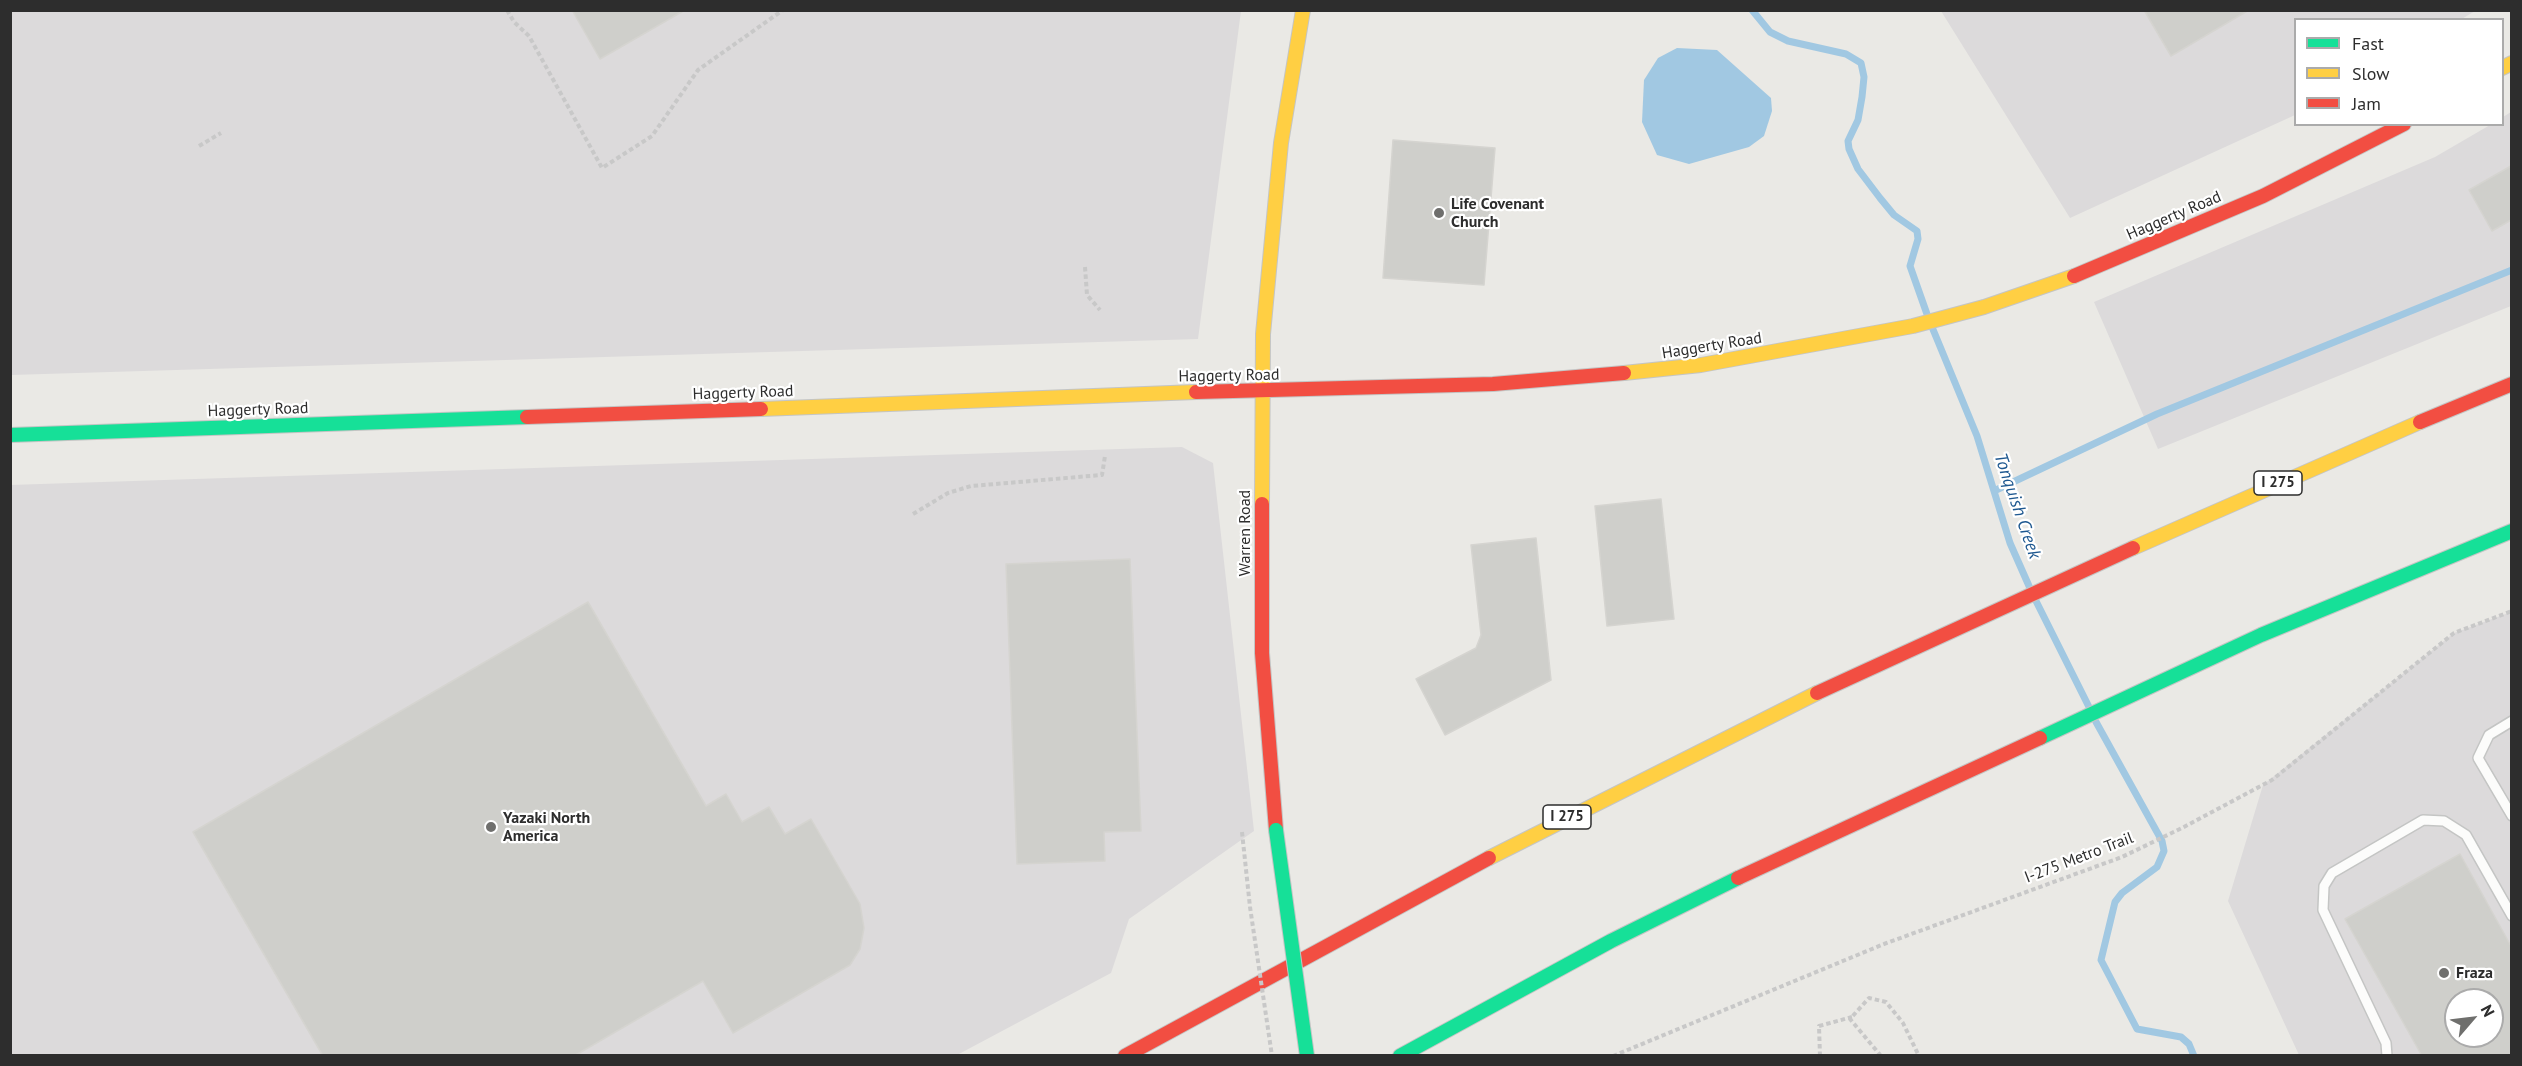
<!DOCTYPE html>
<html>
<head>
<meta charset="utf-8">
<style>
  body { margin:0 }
  #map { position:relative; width:2522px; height:1066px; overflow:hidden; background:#eae9e5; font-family:"PT Sans",sans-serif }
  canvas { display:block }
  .frame { position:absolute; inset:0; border:12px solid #2d2d2d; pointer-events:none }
  .legend { position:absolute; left:2294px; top:18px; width:210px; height:108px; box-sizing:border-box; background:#fff; border:2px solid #ababab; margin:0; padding:8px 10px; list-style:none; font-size:18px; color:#2d2d2d }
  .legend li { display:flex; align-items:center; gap:12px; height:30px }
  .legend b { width:30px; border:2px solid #ababab }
  .north { position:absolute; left:2444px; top:988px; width:60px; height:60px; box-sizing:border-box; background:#fff; border:2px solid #ababab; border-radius:50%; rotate:62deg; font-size:16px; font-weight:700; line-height:24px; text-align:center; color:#2d2d2d }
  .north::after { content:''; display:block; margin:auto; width:21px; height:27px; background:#6f6f6d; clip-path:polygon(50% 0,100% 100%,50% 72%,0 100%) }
</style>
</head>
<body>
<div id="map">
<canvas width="2522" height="1066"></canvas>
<div class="frame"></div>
<ul class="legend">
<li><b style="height:8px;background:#16e098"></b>Fast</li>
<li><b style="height:8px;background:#ffcf43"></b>Slow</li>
<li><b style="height:8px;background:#f24e42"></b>Jam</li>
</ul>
<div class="north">N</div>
</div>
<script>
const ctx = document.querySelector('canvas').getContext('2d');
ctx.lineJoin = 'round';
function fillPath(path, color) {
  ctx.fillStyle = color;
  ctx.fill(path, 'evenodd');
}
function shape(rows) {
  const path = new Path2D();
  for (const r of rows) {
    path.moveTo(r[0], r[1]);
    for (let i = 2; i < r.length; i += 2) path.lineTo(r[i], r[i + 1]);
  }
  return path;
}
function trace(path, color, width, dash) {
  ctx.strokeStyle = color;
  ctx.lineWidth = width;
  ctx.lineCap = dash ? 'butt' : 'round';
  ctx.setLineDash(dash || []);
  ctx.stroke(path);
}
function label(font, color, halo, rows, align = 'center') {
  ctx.font = font + ' "PT Sans",sans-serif';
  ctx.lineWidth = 4.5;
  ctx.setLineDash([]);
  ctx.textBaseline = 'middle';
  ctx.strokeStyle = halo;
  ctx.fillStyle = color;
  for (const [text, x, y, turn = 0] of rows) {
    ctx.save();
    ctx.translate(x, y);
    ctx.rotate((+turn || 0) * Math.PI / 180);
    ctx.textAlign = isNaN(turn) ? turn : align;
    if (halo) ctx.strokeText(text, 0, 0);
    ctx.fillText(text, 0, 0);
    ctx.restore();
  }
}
const industrial = shape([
  [10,11,1241,11,1198,339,11,375],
  [1941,11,2475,11,2460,20,2296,20,2295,115,2070,218],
  [2511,112,2511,306,2158,449,2094,302,2435,157,2490,125,2502,124,2503,117],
  [1182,447,1213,463,1254,831,1129,919,1111,973,957,1055,11,1055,10,485],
  [2511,612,2511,1055,2299,1055,2228,901,2263,785,2454,633],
  [2456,1000,2492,1000,2492,1036,2456,1036]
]);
const water = shape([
  [1677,48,1717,50,1771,98,1772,111,1764,136,1749,147,1689,164,1657,155,1642,122,1644,80,1658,58]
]);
const stream = shape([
  [1752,10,1770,32,1788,41,1846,54,1861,63,1864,77,1862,97,1858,120,1848,141,1849,149,1858,169,1880,198,1894,215,1917,231,1918,239,1910,266,1928,317],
  [1932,327,1977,436,2010,543,2029,586],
  [1994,491,2157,414,2512,270],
  [2036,601,2089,707],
  [2096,722,2162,841,2164,851,2157,867,2122,893,2115,902,2101,960,2137,1029,2181,1037,2189,1044,2194,1056]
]);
const building = shape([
  [572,10,685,10,600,59,572,10],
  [2144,10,2249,10,2171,56,2144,10],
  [1393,140,1495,148,1484,285,1383,278,1393,140],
  [2511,166,2511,220,2492,231,2469,190,2511,166],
  [1661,499,1674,619,1607,626,1595,506,1661,499],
  [1536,538,1551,680,1445,735,1416,679,1476,648,1481,635,1471,545,1536,538],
  [1130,559,1141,831,1104,832,1105,861,1017,864,1006,564,1130,559],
  [588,602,706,806,726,794,742,822,769,807,785,834,811,819,860,904,864,928,860,949,850,965,733,1033,703,981,574,1056,323,1056,193,832,588,602],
  [2460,854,2511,946,2511,1056,2422,1056,2345,919,2460,854],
  [2456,1000,2492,1000,2492,1036,2456,1036,2456,1000]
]);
const path = shape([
  [507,10,514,22,529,36,602,168,652,136,698,70,783,10],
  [199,146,221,133],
  [1085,267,1087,295,1100,310],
  [913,514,948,493,971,486,1102,475,1105,456],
  [1613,1056,1884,944,2122,857,2182,828,2272,780,2454,633,2512,611],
  [1820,1056,1819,1026,1852,1017],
  [1881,1056,1850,1019,1869,998,1886,1002,1903,1023,1919,1056]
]);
const lane = shape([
  [2512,721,2489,735,2478,758,2512,816],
  [2387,1056,2386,1043,2323,910,2324,886,2332,873,2423,820,2444,821,2466,835,2512,916]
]);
const fast = shape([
  [10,435,527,417],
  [2040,738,2261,635,2512,531],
  [1400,1056,1611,941,1738,878]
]);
const slow = shape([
  [2502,68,2512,63],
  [1624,373,1701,365,1913,326,1984,307,2074,276],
  [761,409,1196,392],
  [1262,504,1263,334,1281,143,1303,10],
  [2133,548,2420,422],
  [1489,858,1817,693]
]);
const jam = shape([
  [2074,276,2263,196,2404,124],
  [1196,392,1493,384,1624,373],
  [527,417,761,409],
  [2420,422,2512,384],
  [1262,504,1262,653,1276,830],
  [1817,693,2133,548],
  [1738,878,2040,738],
  [1125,1056,1489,858]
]);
const pathBridge = shape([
  [1242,832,1250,907,1272,1056]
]);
const fastBridge = shape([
  [1276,830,1307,1056]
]);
const markers = [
  [1439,213,6,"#6f6f6d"],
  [491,827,6,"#6f6f6d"],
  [2444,973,6,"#6f6f6d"]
];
const shields = [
  [2278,483,48],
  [1567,817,48]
];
const shieldNames = [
  ["I 275",2278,483],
  ["I 275",1567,817]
];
const poiNames = [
  ["Life Covenant",1451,204],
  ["Church",1451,222],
  ["Yazaki North",503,818],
  ["America",503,836],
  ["Fraza",2456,973]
];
const streetNames = [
  ["Haggerty Road",2174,216,-23],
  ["Haggerty Road",1712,346,-9],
  ["Haggerty Road",1229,376,-1],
  ["Haggerty Road",743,393,-2],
  ["Haggerty Road",258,410,-2],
  ["Warren Road",1245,533,-90],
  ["I-275 Metro Trail",2079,858,-21]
];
const waterNames = [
  ["Tonquish Creek",2017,506,71]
];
fillPath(industrial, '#dcdadb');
fillPath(water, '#a1c8e2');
trace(stream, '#a1c8e2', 7);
fillPath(building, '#cfcfcb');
trace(building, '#d5d4d0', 1.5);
trace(lane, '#c4c5c4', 12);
trace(fast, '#c4c5c4', 16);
trace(slow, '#c4c5c4', 16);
trace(jam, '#c4c5c4', 16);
trace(path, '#c8c8c8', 4, [4.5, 3]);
trace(lane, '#fcfcfb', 9);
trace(fast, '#16e098', 14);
trace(slow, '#ffcf43', 14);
trace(jam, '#f24e42', 14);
trace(fastBridge, '#c4c5c4', 16, []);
trace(pathBridge, '#c8c8c8', 4, [4.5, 3]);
trace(fastBridge, '#16e098', 14);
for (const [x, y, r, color] of markers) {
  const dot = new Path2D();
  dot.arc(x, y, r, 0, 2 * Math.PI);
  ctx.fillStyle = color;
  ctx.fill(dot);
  trace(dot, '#fff', 2);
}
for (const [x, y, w] of shields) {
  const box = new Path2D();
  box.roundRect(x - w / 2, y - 12, w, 24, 4.5);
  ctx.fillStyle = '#fff';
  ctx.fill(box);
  trace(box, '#2d2d2d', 1.5);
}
label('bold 15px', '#2d2d2d', null, shieldNames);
label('bold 16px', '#2d2d2d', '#fff', poiNames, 'left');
label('16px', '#2d2d2d', '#fff', streetNames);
label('italic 18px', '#1e5890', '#fff', waterNames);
</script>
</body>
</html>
